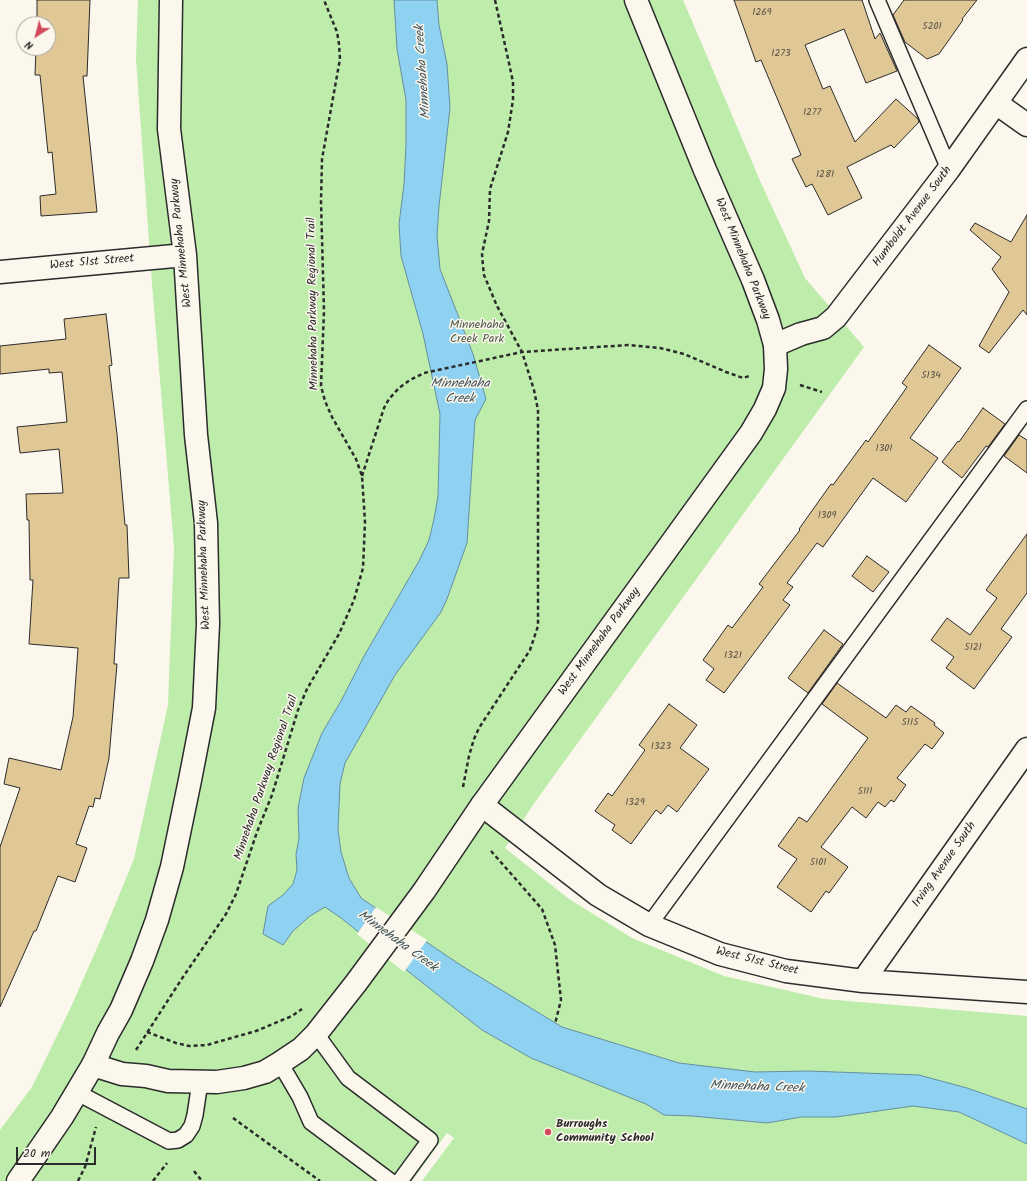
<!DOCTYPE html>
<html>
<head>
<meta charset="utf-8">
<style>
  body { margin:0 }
  #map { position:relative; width:1027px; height:1181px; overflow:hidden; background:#fbf7ec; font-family:Kalam,sans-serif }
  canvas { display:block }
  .north { position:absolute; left:16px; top:16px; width:40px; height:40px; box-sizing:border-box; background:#fbf7ec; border:1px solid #a8a59f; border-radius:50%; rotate:216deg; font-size:11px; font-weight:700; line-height:16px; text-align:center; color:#2b2b2b }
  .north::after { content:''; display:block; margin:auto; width:14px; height:18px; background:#d1495b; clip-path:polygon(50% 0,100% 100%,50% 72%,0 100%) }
  .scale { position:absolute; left:16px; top:1147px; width:80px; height:18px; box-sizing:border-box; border:2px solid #2b2b2b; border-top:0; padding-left:5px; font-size:12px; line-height:14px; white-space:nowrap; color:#2b2b2b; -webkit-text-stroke:3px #fbf7ec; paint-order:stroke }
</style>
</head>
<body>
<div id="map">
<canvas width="1027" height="1181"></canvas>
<div class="north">N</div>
<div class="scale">20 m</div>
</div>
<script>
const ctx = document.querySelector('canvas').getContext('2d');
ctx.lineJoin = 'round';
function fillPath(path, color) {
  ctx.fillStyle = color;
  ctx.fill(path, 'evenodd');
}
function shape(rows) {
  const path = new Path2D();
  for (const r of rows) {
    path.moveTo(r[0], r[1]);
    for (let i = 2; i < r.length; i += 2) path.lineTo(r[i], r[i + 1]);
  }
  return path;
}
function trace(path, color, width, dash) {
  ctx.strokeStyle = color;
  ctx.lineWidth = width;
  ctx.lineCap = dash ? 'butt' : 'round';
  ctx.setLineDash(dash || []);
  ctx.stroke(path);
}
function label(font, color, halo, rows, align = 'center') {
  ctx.font = font + ' Kalam,sans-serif';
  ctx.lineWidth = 3;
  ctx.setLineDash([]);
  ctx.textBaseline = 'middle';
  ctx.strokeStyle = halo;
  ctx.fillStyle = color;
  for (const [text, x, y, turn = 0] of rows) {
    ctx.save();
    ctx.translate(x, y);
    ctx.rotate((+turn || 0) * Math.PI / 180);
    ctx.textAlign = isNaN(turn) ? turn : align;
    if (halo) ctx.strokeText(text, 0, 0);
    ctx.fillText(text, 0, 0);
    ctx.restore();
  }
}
const green = shape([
  [138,0,683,0,761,183,805,278,864,347,535,802,505,848,569,899,632,938,724,976,824,999,1027,1016,1027,1181,422,1181,454,1138,447,1133,412,1181,0,1181,0,1130,32,1087,70,1009,101,939,134,859,168,705,174,547,152,284,136,59]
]);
const water = shape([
  [394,0,437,0,439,25,447,64,450,108,439,206,437,236,440,269,473,354,486,399,475,420,467,543,447,599,441,612,395,675,345,763,340,784,338,830,341,852,349,878,361,898,462,966,562,1027,679,1063,755,1072,808,1071,919,1075,967,1088,1027,1109,1027,1144,959,1112,913,1106,836,1117,801,1117,767,1123,692,1116,664,1115,646,1104,531,1058,482,1030,341,918,325,907,310,916,293,931,283,945,263,934,268,906,283,895,293,884,297,870,296,854,299,839,298,808,304,778,322,733,341,701,363,658,419,561,429,540,434,519,438,496,440,414,423,334,401,256,399,224,404,184,406,144,406,100,397,49,394,0]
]);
const pier = shape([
  [376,907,427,940,404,972,357,934]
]);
const building = shape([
  [37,0,90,0,87,76,83,76,97,212,41,216,40,196,56,194,52,152,48,153,40,75,35,75,36,48,48,48,48,24,37,24,37,0],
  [734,0,862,0,875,39,880,33,897,71,866,83,844,29,805,45,823,89,830,86,855,142,896,99,918,119,919,122,894,148,891,145,847,167,862,198,828,215,812,184,806,187,792,159,801,155,761,60,756,62,734,0],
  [904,0,977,0,962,19,963,20,939,54,927,59,905,42,893,15,904,0],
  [1027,215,1027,315,1023,310,989,353,979,346,1009,292,992,269,1001,257,970,230,975,223,1011,242,1027,215],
  [106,314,112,365,109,366,117,434,125,525,127,525,129,578,119,578,114,664,117,664,109,758,100,799,95,798,93,807,89,806,76,844,87,848,75,882,58,876,36,931,34,931,0,1007,0,847,20,788,4,784,9,758,61,770,73,717,78,648,29,644,33,580,30,580,29,520,27,520,26,494,63,493,59,449,20,453,17,427,67,422,62,372,49,373,49,369,0,374,0,346,66,339,64,319,106,314],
  [929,345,961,368,910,438,938,458,906,502,873,478,823,547,817,543,787,583,793,587,783,600,790,605,724,693,706,680,714,669,703,660,728,625,732,628,763,587,759,584,800,530,799,529,831,484,833,485,866,440,868,442,907,387,902,383,929,345],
  [983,408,1005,424,988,447,986,446,962,478,942,462,958,441,959,442,983,408],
  [1019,435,1027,440,1027,473,1004,456,1019,435],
  [1027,534,1027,593,1001,629,1012,637,974,689,946,668,954,657,931,640,947,618,970,635,997,598,986,590,1027,534],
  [867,556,889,572,873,592,852,576,867,556],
  [824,630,843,644,808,693,788,678,824,630],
  [837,683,886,718,896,705,906,712,911,706,935,723,934,725,944,733,932,749,925,744,897,778,906,785,894,802,891,800,885,807,878,802,866,818,852,807,821,847,848,867,829,893,826,891,811,912,777,887,797,859,778,846,799,817,807,822,868,738,822,704,837,683],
  [669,704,697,725,680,748,709,769,677,812,668,805,661,814,656,810,631,844,612,830,615,825,595,811,608,793,612,796,645,750,639,745,669,704]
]);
const path = shape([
  [800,385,822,392],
  [362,476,384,408,389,399,399,388,410,380,424,373,522,352,628,345,660,348,684,354,726,372,743,378,749,376],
  [463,787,469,756,474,739,479,728,530,650,538,626,538,410,534,390,522,352,497,306,484,275,483,266,482,254,489,221,490,189,508,132,513,100,513,82,509,63,495,0],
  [491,851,542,909,555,945,561,1000,555,1024],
  [147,1032,176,1043,189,1046,207,1045,256,1031,292,1016,302,1009],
  [136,1050,181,980,226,914,236,894,257,832,272,795,298,710,307,689,339,634,354,600,363,568,365,522,362,476,356,459,332,417,325,401,321,386,324,311,321,201,322,159,340,59,339,44,337,32,324,0],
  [233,1118,320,1181],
  [194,1171,202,1181],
  [78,1181,85,1167,96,1127],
  [153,1181,167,1163]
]);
const lane = shape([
  [877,0,949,169],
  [649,925,1027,409],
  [316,1034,348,1078,430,1140,400,1181],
  [280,1063,300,1097,311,1122,390,1181],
  [76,1092,169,1141,178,1140,186,1135,192,1126,195,1115,200,1082]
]);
const street = shape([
  [996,103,1027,125],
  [0,272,185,255],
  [775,345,801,334,823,328,836,317,949,169,1027,59],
  [482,805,598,895,649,925,720,954,786,971,863,981,1027,992],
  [863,981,1027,749],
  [93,1065,108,1033,121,1010,142,961,157,920,172,867,190,780,204,708,208,624,206,523,196,435,185,255,169,129,171,0]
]);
const secondary = shape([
  [18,1181,62,1117,93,1065,122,1074,146,1076,168,1081,217,1082,244,1078,265,1072,280,1063,301,1049,316,1034,356,983,424,891,482,805,751,433,765,409,774,388,776,369,775,345,768,320,753,280,705,170,636,0]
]);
const markers = [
  [548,1132,4,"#d1495b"]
];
const numberNames = [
  ["1269",762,13],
  ["5201",932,27],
  ["1273",781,54],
  ["1277",812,113],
  ["1281",825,175],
  ["5134",931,376],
  ["1301",884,449],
  ["1309",827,516],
  ["5121",973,648],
  ["1321",733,656],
  ["5115",910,723],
  ["1323",661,747],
  ["5111",865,792],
  ["1329",635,803],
  ["5101",818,863]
];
const streetNames = [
  ["Humboldt Avenue South",913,217,-53],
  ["West Minnehaha Parkway",182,243,-96],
  ["West Minnehaha Parkway",742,259,68],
  ["West 51st Street",92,263,-5],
  ["Minnehaha Parkway Regional Trail",314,304,-91],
  ["West Minnehaha Parkway",205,565,-92],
  ["West Minnehaha Parkway",600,642,-54],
  ["Minnehaha Parkway Regional Trail",267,778,-71],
  ["Irving Avenue South",945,865,-55],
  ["West 51st Street",757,962,14]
];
const parkNames = [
  ["Minnehaha",477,326],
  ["Creek Park",477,340]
];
const poiNames = [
  ["Burroughs",556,1125],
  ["Community School",556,1139]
];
const waterNames = [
  ["Minnehaha Creek",424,72,-94],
  ["Minnehaha",460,385],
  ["Creek",460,400],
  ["Minnehaha Creek",397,942,36],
  ["Minnehaha Creek",757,1088,2]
];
fillPath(green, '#bdecab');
fillPath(water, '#8ed1f0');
trace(water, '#668fa1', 1);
fillPath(pier, '#fbf7ec');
fillPath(building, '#dfc796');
trace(building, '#2b2b2b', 1);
trace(lane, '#2b2b2b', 18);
trace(street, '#2b2b2b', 25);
trace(secondary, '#2b2b2b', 25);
trace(path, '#2b2b2b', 2.5, [4, 3]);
trace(lane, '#fbf7ec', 15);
trace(street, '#fbf7ec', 22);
trace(secondary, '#fbf7ec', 22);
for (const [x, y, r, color] of markers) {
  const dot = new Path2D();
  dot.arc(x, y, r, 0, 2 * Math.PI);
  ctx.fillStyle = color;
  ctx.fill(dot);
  trace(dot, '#fbf7ec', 1.5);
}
label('10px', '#585246', null, numberNames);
label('12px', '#2b2b2b', '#fbf7ec', streetNames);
label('12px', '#505b4b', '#fbf7ec', parkNames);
label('bold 12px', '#2b2b2b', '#fbf7ec', poiNames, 'left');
label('italic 13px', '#44545c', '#fbf7ec', waterNames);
</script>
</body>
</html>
